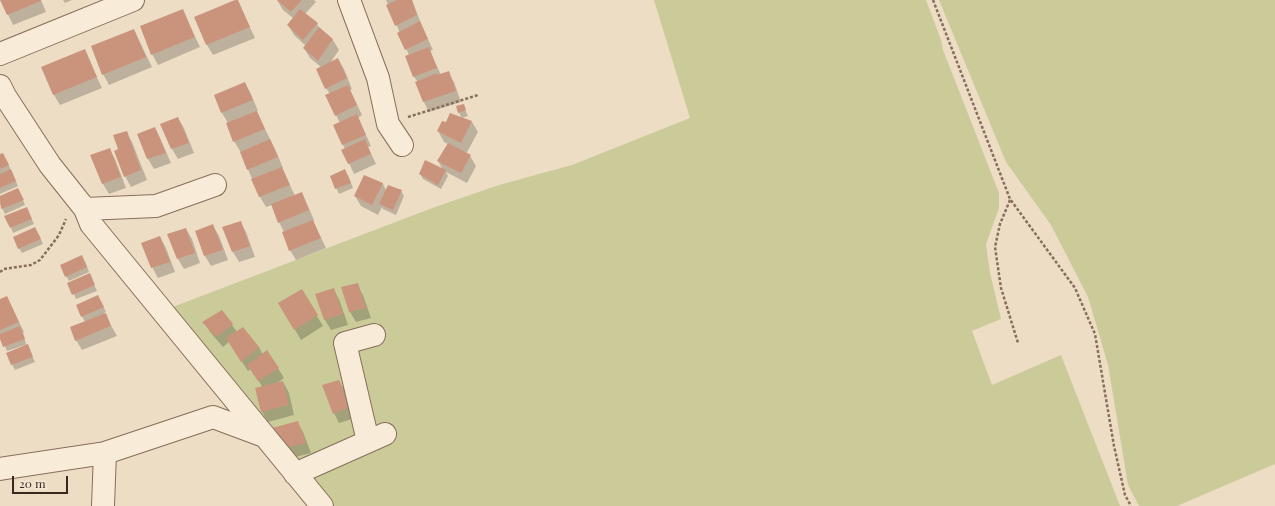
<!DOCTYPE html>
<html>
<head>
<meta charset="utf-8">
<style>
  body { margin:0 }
  #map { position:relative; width:1275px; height:506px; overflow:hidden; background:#edddc5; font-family:"Playfair Display",serif }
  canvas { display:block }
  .scale { position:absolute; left:12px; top:476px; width:56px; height:18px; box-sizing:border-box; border:2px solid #38281f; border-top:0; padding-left:5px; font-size:12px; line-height:14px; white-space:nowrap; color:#38281f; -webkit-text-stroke:3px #f4e8d4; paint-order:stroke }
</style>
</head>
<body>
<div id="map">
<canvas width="1275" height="506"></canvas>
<div class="scale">20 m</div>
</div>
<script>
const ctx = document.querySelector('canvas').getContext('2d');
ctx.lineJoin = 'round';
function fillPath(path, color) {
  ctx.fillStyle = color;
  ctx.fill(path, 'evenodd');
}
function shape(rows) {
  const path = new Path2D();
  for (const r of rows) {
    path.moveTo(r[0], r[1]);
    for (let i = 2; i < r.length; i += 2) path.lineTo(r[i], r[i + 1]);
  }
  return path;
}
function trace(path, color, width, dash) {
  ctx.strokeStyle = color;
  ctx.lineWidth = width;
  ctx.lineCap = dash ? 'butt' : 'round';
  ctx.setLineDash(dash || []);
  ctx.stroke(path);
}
const green = shape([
  [654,0,926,0,941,40,943,50,999,193,999,208,986,244,990,273,1001,319,972,331,992,385,1061,355,1120,506,328,506,170,308,435,207,499,185,572,165,690,118],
  [939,0,1275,0,1275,464,1177,506,1139,506,1128,485,1108,365,1088,297,1051,225,1006,162]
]);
const shadow = shape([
  [1,0,41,0,46,12,13,25],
  [63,0,72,0,65,3],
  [237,0,255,38,213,55,207,45,196,17],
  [277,0,314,0,316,2,305,14,317,24,321,30,333,40,339,50,330,63,338,59,344,69,352,89,350,90,362,115,358,118,371,146,368,147,376,164,354,174,343,150,345,149,334,125,340,123,336,115,330,94,326,88,321,67,310,58,304,48,306,46,294,35,288,25,293,18,283,10],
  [386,0,412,0,422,26,433,50,430,51,441,75,448,72,454,82,461,102,429,112,424,102,418,82,414,77,409,55,399,33,400,33],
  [182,10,200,47,158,65,152,54],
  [134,30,152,67,109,85,103,74],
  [84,50,102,88,60,105,54,95,43,67],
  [245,83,251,94,258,111,256,111,276,151,283,168,282,168,295,196,301,193,307,204,314,220,313,221,326,248,296,260,290,250,284,232,279,222,272,205,266,207,260,197,240,151,234,141,228,123,222,113],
  [463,105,468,116,462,118,459,113],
  [178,118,184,128,194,153,178,159,172,149],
  [472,122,478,132,466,154,470,156,476,166,467,183,446,172,448,176,441,189,423,179,420,174,426,162,443,170,438,161,448,144,444,142,438,131,446,124],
  [155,128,160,138,171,163,154,169,148,159,138,135],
  [126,132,132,142,147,180,131,187,125,176,120,150],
  [109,149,115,159,126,188,109,194,103,184,92,155],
  [0,155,6,159,18,186,0,194],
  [348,175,353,188,339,194,331,177],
  [365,176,383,184,386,190,401,191,404,196,396,215,383,209,382,207,378,215,361,206,355,196],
  [18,189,25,205,5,214,0,204,0,197],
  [29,213,34,224,13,233,11,228],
  [240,222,246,232,255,257,239,262,233,252,223,228],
  [213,226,219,236,228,260,211,266,205,256],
  [186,229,192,239,200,263,184,269,178,259],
  [38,233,43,244,22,253,19,248],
  [160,237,166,248,175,272,158,278,152,267],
  [85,261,89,272,69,281,66,276],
  [92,280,97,291,76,299,69,283],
  [357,285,363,295,371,318,356,322,350,312,342,288],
  [333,289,339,299,348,325,331,330,325,320],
  [301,290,323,326,301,340,279,303],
  [7,297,24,332,23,333,26,344,35,362,15,370,7,354,26,346,25,345,7,351,0,336,0,300],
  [101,301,106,312,104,313,117,336,82,350,76,340,85,322,82,316],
  [222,311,237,332,259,347,263,355,278,368,284,378,276,384,283,382,289,393,294,415,268,422,262,412,256,389,263,388,251,369,248,371,229,342,223,347,210,332,204,322],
  [339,381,345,391,355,418,339,423,334,413],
  [297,422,303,432,311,453,288,459,282,449]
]);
const building = shape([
  [0,0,41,0,41,1,7,15],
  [235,0,238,0,250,27,206,45,194,17],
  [277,0,302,0,291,12],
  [397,0,412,0,417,15,395,26,386,5],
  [183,9,195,37,151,55,140,26],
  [300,9,318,23,303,40,287,25],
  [420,21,428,39,405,50,397,33],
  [319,27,333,39,318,61,303,48],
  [134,29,146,57,102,75,91,46],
  [429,47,437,68,413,77,405,56],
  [85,49,97,77,53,95,41,67],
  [338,58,347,78,325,89,316,69],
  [449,71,456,91,423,102,415,82,437,73,437,75],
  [245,82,253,100,221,113,214,95],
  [348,85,357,105,335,116,325,95],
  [464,104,466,110,458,113,456,106],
  [257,111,265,129,233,142,226,123],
  [450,113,472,121,461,143,437,131,442,121,446,122],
  [357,114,366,135,342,145,333,125],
  [178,117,189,143,171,149,160,124],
  [155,127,166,153,147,159,137,134],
  [127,131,141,170,124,177,114,151,118,149,113,135],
  [270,139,278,157,247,170,240,152],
  [365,139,371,154,348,164,341,150],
  [448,143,471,155,461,173,437,161],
  [110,148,121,177,102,184,90,155],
  [3,153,9,165,0,169,0,154],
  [425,160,446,170,438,185,419,174],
  [282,167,290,185,259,197,251,179],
  [11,169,16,181,0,188,0,174],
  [345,169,351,183,335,189,330,176],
  [364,175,383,183,372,205,354,196],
  [388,185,402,190,393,210,379,204],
  [18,188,24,200,1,209,0,196],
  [302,192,309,210,278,223,271,204],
  [27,207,32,219,10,228,4,216],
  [313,220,321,238,289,251,282,232],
  [241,221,250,246,232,252,222,227],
  [213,224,223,250,204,256,195,231],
  [35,227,41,239,18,249,13,237],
  [186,228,195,253,177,259,167,234],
  [160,236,170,262,151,268,141,243],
  [82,255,87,267,65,277,60,265],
  [90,273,95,285,72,295,67,283],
  [358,283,366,308,349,312,341,287],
  [334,288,343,314,324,320,315,294],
  [302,289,318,315,294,330,278,303],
  [98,295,104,307,81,317,76,305],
  [7,296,19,322,0,330,0,299],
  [222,310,233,324,216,337,202,322],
  [106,313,111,326,75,341,70,327],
  [20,326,25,339,3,347,0,339,0,334],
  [243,327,259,347,241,362,226,338],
  [28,344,33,357,11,365,6,353],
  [267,350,279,368,258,381,247,365],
  [339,380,350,407,333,414,322,385],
  [283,381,289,405,261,412,255,388],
  [298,421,306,443,281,449,272,428]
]);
const path = shape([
  [933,0,1010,199,1075,288,1095,334,1114,446,1125,495,1131,506],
  [408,117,478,95],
  [1010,200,1000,224,995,247,1001,288,1018,343],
  [0,272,4,269,31,265,40,260,59,235,66,219]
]);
const street = shape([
  [349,0,378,78,388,124,402,145],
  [0,54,133,0],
  [0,86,5,96,50,165,85,209,91,224,322,506],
  [85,209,156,206,215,185],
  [368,441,345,343,374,335],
  [0,469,105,453,213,417,264,436],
  [295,474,385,434],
  [103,506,105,453]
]);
fillPath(green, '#cacb99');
fillPath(shadow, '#0003');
fillPath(building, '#ca947c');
trace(street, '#876e5b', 24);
trace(path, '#876e5b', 2.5, [3, 2]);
trace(street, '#f8ebd8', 22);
</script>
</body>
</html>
